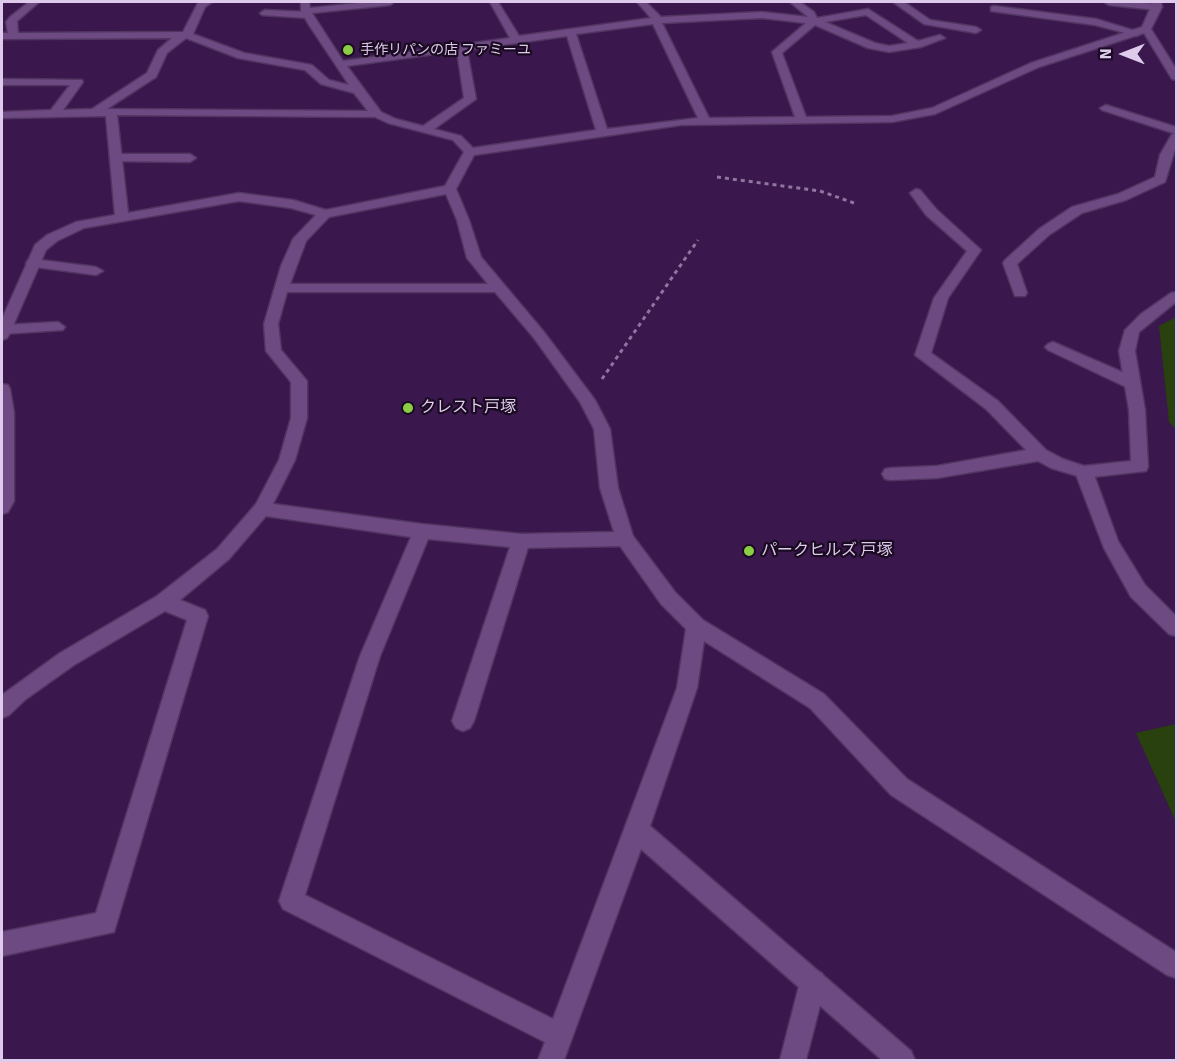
<!DOCTYPE html>
<html>
<head>
<meta charset="utf-8">
<style>
  body { margin:0 }
  #map { position:relative; width:1178px; height:1062px; overflow:hidden; background:#3a174c; font-family:Signika,sans-serif }
  canvas { display:block }
  .frame { position:absolute; inset:0; border:3px solid #decbeb; pointer-events:none }
  .north { position:absolute; left:1094px; top:24px; width:60px; height:60px; -webkit-text-stroke:4px #1a0b22; paint-order:stroke; rotate:270deg; font-size:16px; font-weight:700; line-height:24px; text-align:center; color:#decbeb }
  .north::after { content:''; display:block; margin:auto; width:21px; height:27px; background:#decbeb; clip-path:polygon(50% 0,100% 100%,50% 72%,0 100%) }
</style>
</head>
<body>
<div id="map">
<canvas width="1178" height="1062"></canvas>
<div class="frame"></div>
<div class="north">N</div>
</div>
<script>
const ctx = document.querySelector('canvas').getContext('2d');
ctx.lineJoin = 'round';
function fillPath(path, color) {
  ctx.fillStyle = color;
  ctx.fill(path, 'evenodd');
}
function shape(rows) {
  const path = new Path2D();
  for (const r of rows) {
    path.moveTo(r[0], r[1]);
    for (let i = 2; i < r.length; i += 2) path.lineTo(r[i], r[i + 1]);
  }
  return path;
}
function trace(path, color, width, dash) {
  ctx.strokeStyle = color;
  ctx.lineWidth = width;
  ctx.lineCap = dash ? 'butt' : 'round';
  ctx.setLineDash(dash || []);
  ctx.stroke(path);
}
function label(font, color, halo, rows, align = 'center') {
  ctx.font = font + ' Signika,"Noto Sans JP",sans-serif';
  ctx.lineWidth = 4.5;
  ctx.setLineDash([]);
  ctx.textBaseline = 'middle';
  ctx.strokeStyle = halo;
  ctx.fillStyle = color;
  for (const [text, x, y, turn = 0] of rows) {
    ctx.save();
    ctx.translate(x, y);
    ctx.rotate((+turn || 0) * Math.PI / 180);
    ctx.textAlign = isNaN(turn) ? turn : align;
    if (halo) ctx.strokeText(text, 0, 0);
    ctx.fillText(text, 0, 0);
    ctx.restore();
  }
}
const green = shape([
  [1176,317,1176,429,1169,422,1159,326],
  [1176,724,1176,822,1136,733]
]);
const path = shape([
  [717,177,820,191,854,203],
  [602,379,698,240]
]);
const lane = shape([
  [893,2,904,2,930,20,976,27,981,30,976,33,924,24,893,2],
  [1104,2,1132,2,1157,4,1162,7,1157,10,1109,5,1104,2],
  [994,6,1096,19,1142,33,1137,36,1095,25,991,11,991,7,994,6],
  [265,10,308,12,313,15,308,18,262,15,260,13,265,10],
  [1106,105,1176,127,1176,134,1102,110,1100,108,1106,105],
  [116,154,190,154,196,158,190,162,112,161,110,158,116,154],
  [33,259,96,267,103,271,96,275,28,266,26,263,28,260,33,259],
  [58,322,65,327,63,330,2,334,2,326,4,325,58,322],
  [1053,342,1138,379,1140,383,1138,387,1132,388,1126,387,1048,350,1045,347,1048,344,1053,342],
  [1084,466,1090,468,1093,472,1118,541,1145,585,1176,616,1176,636,1169,634,1131,597,1104,548,1075,472,1078,468,1084,466],
  [521,534,527,536,530,541,474,721,470,728,463,731,456,728,452,721,512,541,515,536,521,534],
  [813,969,822,973,826,982,806,1060,780,1060,800,982,804,973,813,969]
]);
const street = shape([
  [29,2,39,2,17,21,18,33,183,32,198,3,212,2,205,7,193,34,244,53,312,65,329,80,349,85,309,25,301,11,301,2,309,2,310,8,368,2,394,2,390,5,312,13,343,61,510,38,490,2,498,2,519,36,651,18,637,2,646,2,661,17,762,12,808,17,790,2,800,2,814,12,817,18,868,9,918,41,940,35,945,38,921,47,889,52,868,48,815,25,782,53,806,117,892,116,932,108,1031,63,1142,27,1153,2,1161,2,1162,7,1151,29,1176,69,1176,80,1172,79,1144,33,1039,67,935,114,892,122,681,125,502,151,474,155,456,189,469,220,481,257,544,332,595,400,610,429,618,488,633,536,675,592,703,620,824,694,907,779,1176,952,1176,978,1167,975,891,795,810,708,704,641,697,688,650,826,911,1051,915,1060,882,1060,641,849,564,1060,538,1060,545,1042,283,909,279,901,360,656,411,537,266,516,229,559,180,600,205,610,208,616,114,932,2,956,2,932,96,913,187,620,165,611,74,665,26,699,9,715,2,718,2,695,60,653,157,596,217,549,256,504,279,460,291,418,291,382,266,351,264,324,281,266,293,239,316,215,291,208,239,201,84,228,57,241,46,250,9,335,7,338,2,340,2,319,35,245,47,235,76,222,115,215,106,116,2,118,2,112,51,110,70,85,2,85,2,79,82,80,83,82,63,110,92,109,147,73,158,50,172,38,2,39,2,33,8,33,6,22,10,17,29,2],
  [866,15,908,43,889,46,875,43,825,22,866,15],
  [762,18,806,23,772,52,795,117,709,118,662,23,762,18],
  [653,24,698,118,607,129,576,34,653,24],
  [567,36,596,130,473,148,461,136,434,129,476,99,467,50,567,36],
  [186,38,238,58,305,70,321,84,354,93,368,111,107,109,156,77,167,53,186,38],
  [457,51,464,98,423,126,396,119,381,112,347,66,457,51],
  [117,115,375,117,388,123,453,140,464,152,445,186,326,210,293,200,239,193,128,213,117,115],
  [446,194,457,220,467,258,488,284,290,284,306,241,329,217,446,194],
  [287,292,495,292,534,338,580,402,594,429,600,488,614,532,521,534,422,524,273,504,295,460,307,418,307,381,281,350,278,324,287,292],
  [428,539,521,548,620,546,661,604,686,629,677,688,553,1019,305,895,380,656,428,539],
  [1176,133,1176,146,1165,182,1126,200,1082,213,1049,235,1017,264,1027,293,1025,296,1015,296,1003,263,1005,260,1039,229,1072,207,1118,194,1155,177,1160,155,1172,134,1176,133],
  [916,189,920,190,936,209,981,250,948,298,931,353,998,401,1046,450,1063,459,1084,466,1131,461,1129,410,1119,351,1125,330,1141,314,1171,293,1176,292,1176,302,1139,332,1135,351,1145,410,1148,467,1146,471,1084,478,1051,468,1038,461,937,478,891,480,885,479,882,474,885,469,891,468,937,466,1026,450,986,409,915,355,934,298,967,251,926,215,910,193,916,189],
  [2,384,8,385,10,389,14,413,14,501,8,512,2,514,2,384]
]);
const markers = [
  [348,50,6,"#8bce46"],
  [408,408,6,"#8bce46"],
  [749,551,6,"#8bce46"]
];
const farPoinames = [
  ["手作リパンの店 ファミーユ",360,50]
];
const poiNames = [
  ["クレスト戸塚",420,408],
  ["パークヒルズ 戸塚",761,551]
];
fillPath(green, '#28410e');
trace(lane, '#513561', 3);
trace(street, '#513561', 3);
trace(path, '#90759f', 3, [4, 4]);
fillPath(lane, '#6e4a83');
fillPath(street, '#6e4a83');
for (const [x, y, r, color] of markers) {
  const dot = new Path2D();
  dot.arc(x, y, r, 0, 2 * Math.PI);
  ctx.fillStyle = color;
  ctx.fill(dot);
  trace(dot, '#1a0b22', 2);
}
label('14px', '#decbeb', '#1a0b22', farPoinames, 'left');
label('16px', '#decbeb', '#1a0b22', poiNames, 'left');
</script>
</body>
</html>
